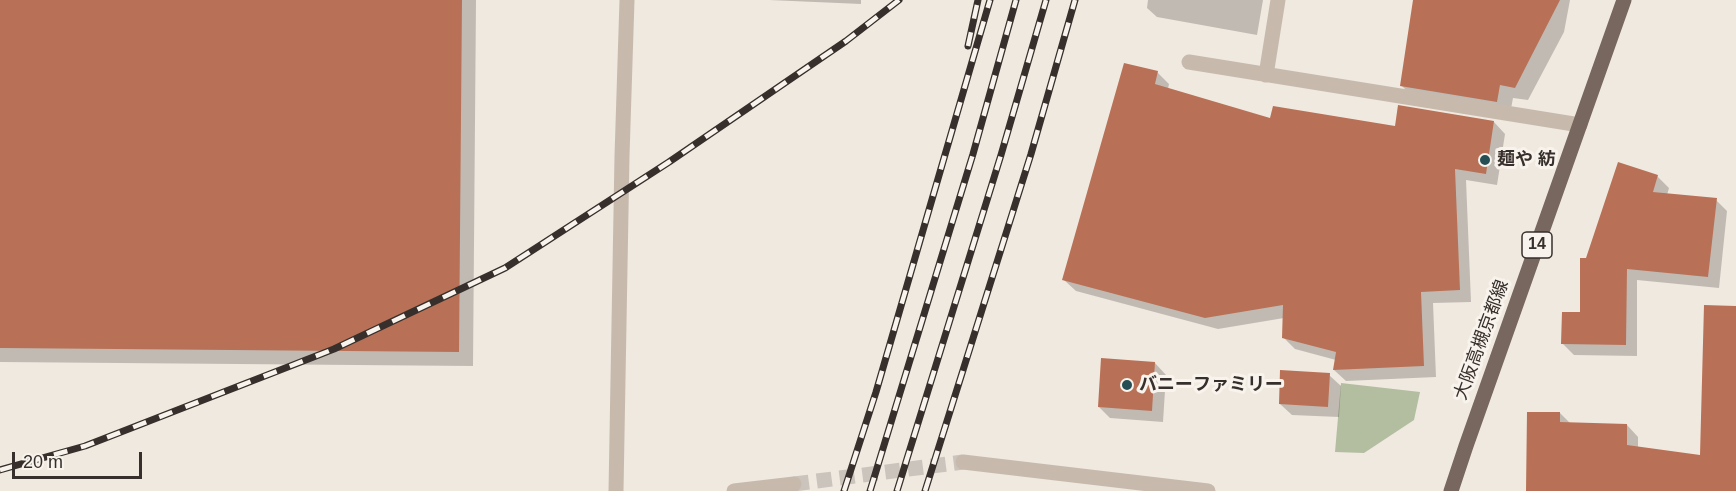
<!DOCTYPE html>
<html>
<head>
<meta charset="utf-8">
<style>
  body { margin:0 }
  #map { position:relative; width:1736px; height:491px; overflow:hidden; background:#f0e9e0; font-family:Helvetica,sans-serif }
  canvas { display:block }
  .scale { position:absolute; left:12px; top:452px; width:130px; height:27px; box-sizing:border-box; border:3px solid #372f2b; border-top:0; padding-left:8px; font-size:18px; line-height:21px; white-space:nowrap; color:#372f2b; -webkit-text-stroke:4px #f8f3ec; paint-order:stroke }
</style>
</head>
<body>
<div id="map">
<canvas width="1736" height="491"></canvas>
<div class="scale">20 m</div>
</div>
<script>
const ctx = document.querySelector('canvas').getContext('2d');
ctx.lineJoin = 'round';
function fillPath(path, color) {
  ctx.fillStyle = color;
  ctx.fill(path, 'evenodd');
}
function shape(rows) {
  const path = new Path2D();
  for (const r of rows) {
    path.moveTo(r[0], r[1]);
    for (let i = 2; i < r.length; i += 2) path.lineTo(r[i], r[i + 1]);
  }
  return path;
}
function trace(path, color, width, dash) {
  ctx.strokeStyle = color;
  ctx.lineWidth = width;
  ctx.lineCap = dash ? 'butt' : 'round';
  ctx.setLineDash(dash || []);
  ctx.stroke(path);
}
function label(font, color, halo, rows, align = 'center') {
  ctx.font = font + ' Helvetica,"Noto Sans JP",sans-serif';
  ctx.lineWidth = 6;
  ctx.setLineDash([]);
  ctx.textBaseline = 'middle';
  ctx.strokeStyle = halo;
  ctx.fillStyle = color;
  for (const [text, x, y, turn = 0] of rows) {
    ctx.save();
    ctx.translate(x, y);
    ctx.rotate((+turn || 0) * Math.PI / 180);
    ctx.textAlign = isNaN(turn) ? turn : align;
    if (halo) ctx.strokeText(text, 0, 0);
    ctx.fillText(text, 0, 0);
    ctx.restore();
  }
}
const green = shape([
  [1341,383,1420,392,1414,420,1364,453,1335,452]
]);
const shadow = shape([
  [0,0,476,0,473,366,0,362],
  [769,0,861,0,861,4],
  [1148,0,1263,0,1257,35,1157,17,1147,8],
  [1414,0,1570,0,1564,32,1528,100,1513,98,1510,114,1415,99,1402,86],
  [1157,72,1169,84,1168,89,1271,119,1396,128,1494,122,1505,134,1497,185,1466,180,1471,302,1433,303,1436,377,1346,381,1334,370,1336,360,1295,349,1283,337,1284,318,1218,329,1076,291,1064,280],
  [1657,176,1669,188,1667,195,1716,200,1727,211,1719,288,1637,280,1637,356,1574,355,1563,344,1581,313,1588,260],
  [1736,307,1736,491,1527,491,1560,413,1571,424,1627,425,1638,437,1638,448,1701,456],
  [1155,363,1166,375,1163,422,1110,418,1099,407],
  [1329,375,1341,386,1339,417,1292,415,1280,404]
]);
const building = shape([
  [0,0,462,0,459,352,0,348],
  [1413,0,1560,0,1515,88,1500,85,1497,102,1400,86],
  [1124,63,1158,71,1155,84,1270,118,1273,106,1395,126,1398,105,1494,121,1486,174,1455,169,1460,290,1421,292,1424,366,1333,370,1336,352,1282,338,1283,305,1205,318,1062,280],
  [1618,162,1658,175,1653,192,1717,198,1708,277,1627,269,1626,345,1561,344,1562,312,1580,312,1580,258,1586,258],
  [1704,305,1736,306,1736,491,1526,491,1527,412,1560,412,1560,422,1627,424,1627,445,1700,455],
  [1101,358,1155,362,1152,411,1098,407],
  [1280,370,1330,373,1328,407,1279,404]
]);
const tertiaryTunnel = shape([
  [794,484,963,462]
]);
const minor = shape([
  [1189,62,1580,125],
  [1266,75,1278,0]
]);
const tertiary = shape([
  [963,462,1208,491],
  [616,491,622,156,627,0],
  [734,491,794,484]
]);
const primary = shape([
  [1451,491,1466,446,1624,0]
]);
const rail = shape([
  [968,46,978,0],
  [0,470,85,446,334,349,505,268,669,162,846,41,899,0],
  [844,491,876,392,990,0],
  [870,491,973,154,1016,0],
  [897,491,1001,155,1046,0],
  [925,491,1031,154,1075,0]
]);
const markers = [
  [1485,160,6,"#254f54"],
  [1127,385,6,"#254f54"]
];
const shields = [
  [1537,245,30]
];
const shieldNames = [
  ["14",1537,245]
];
const poiNames = [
  ["麺や 紡",1497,160],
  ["バニーファミリー",1139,385]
];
const streetNames = [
  ["大阪高槻京都線",1482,340,-70]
];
fillPath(green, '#b3bea1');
fillPath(shadow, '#0003');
fillPath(building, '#b87156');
trace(tertiaryTunnel, '#cbc4bc', 15, [15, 8]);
trace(minor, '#c7baad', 15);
trace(tertiary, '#c7baad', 15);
trace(primary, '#77675e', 15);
trace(rail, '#372f2b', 7);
trace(rail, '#f8f3ec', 4.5, [14]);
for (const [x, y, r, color] of markers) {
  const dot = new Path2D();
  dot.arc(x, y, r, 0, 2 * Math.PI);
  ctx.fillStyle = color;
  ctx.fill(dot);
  trace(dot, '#f8f3ec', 2);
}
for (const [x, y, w] of shields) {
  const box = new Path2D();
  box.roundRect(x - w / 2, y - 13, w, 26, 4.5);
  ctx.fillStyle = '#f8f3ec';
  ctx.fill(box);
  trace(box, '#372f2b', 1.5);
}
label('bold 16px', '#372f2b', null, shieldNames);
label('bold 18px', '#372f2b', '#f8f3ec', poiNames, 'left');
label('18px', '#372f2b', '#f8f3ec', streetNames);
</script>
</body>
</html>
